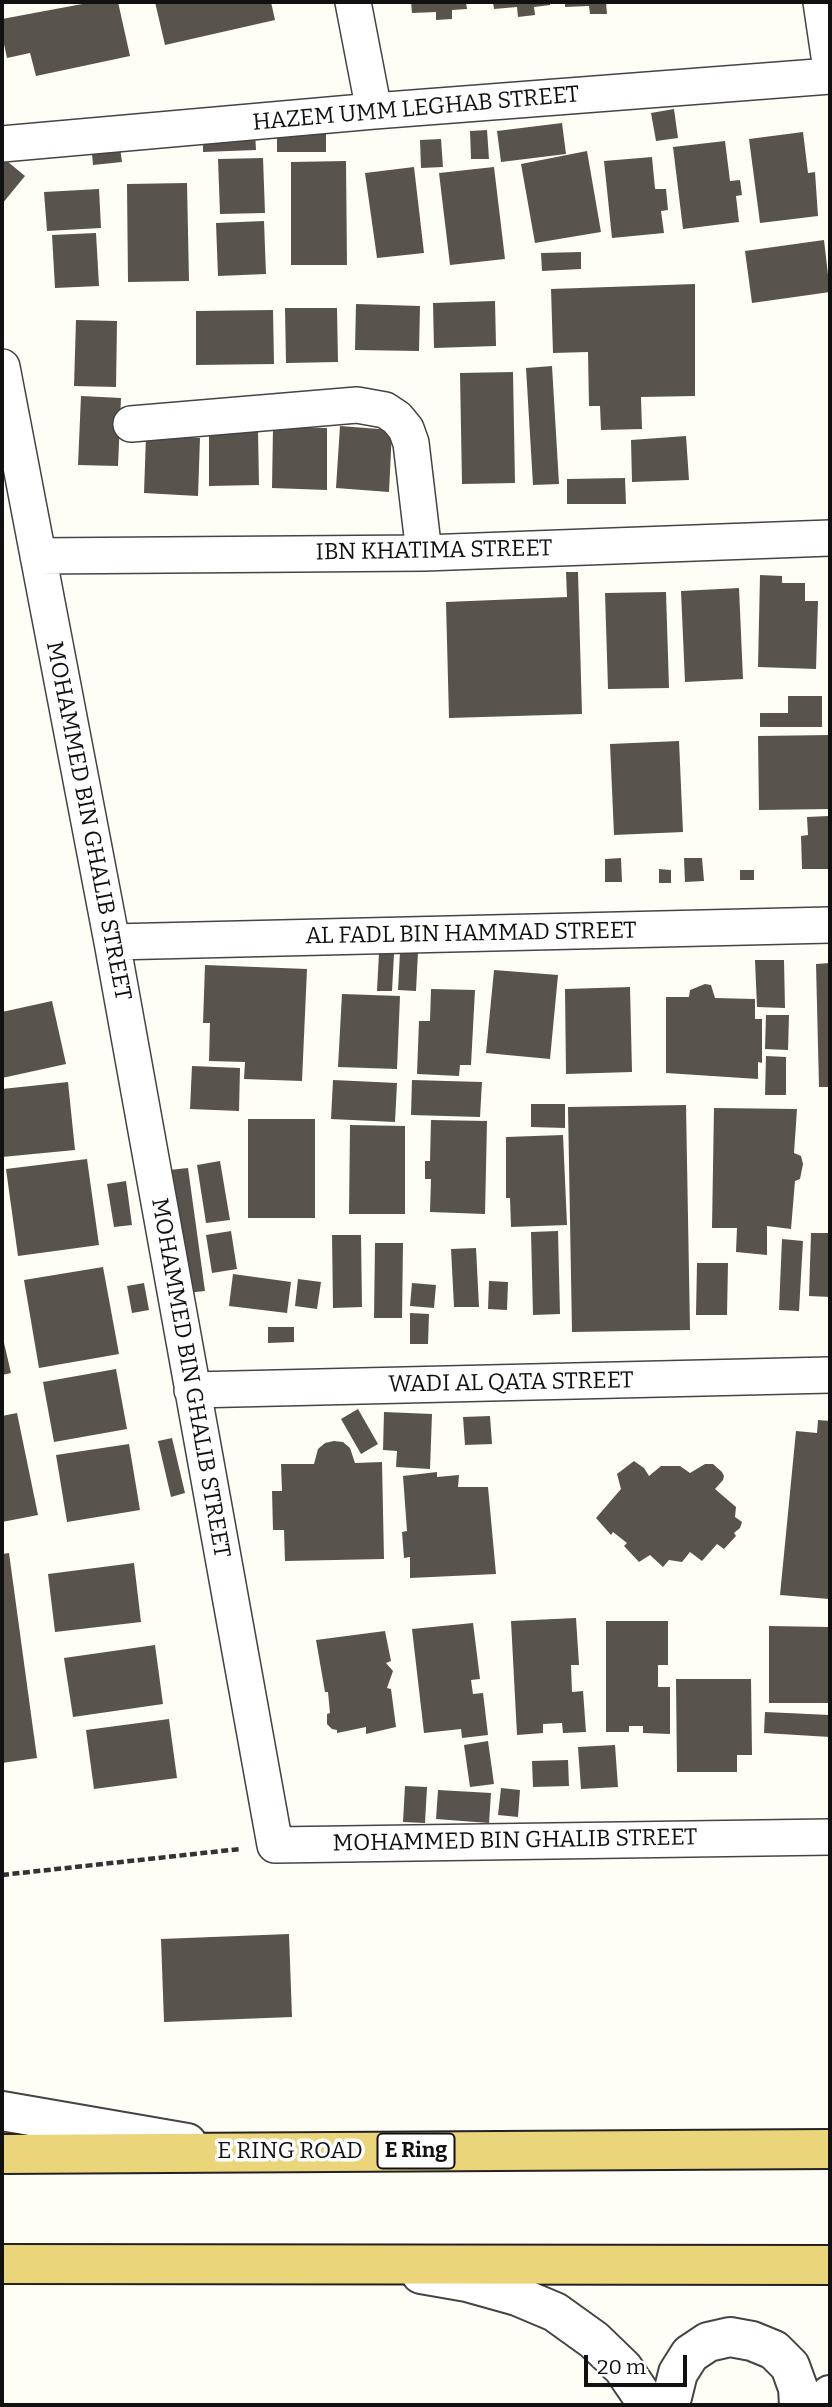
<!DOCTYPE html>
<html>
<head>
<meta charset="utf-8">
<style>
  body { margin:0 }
  #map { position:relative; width:832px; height:2407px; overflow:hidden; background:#fefdf6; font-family:Bitter,serif }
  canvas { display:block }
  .frame { position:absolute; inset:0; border:4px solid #111; pointer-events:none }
  .scale { position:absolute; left:584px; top:2355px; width:103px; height:32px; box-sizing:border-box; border:4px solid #111; border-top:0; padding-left:9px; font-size:21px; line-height:24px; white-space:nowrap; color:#111; -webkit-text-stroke:5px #fff; paint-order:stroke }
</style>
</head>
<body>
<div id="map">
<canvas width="832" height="2407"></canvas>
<div class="frame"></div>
<div class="scale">20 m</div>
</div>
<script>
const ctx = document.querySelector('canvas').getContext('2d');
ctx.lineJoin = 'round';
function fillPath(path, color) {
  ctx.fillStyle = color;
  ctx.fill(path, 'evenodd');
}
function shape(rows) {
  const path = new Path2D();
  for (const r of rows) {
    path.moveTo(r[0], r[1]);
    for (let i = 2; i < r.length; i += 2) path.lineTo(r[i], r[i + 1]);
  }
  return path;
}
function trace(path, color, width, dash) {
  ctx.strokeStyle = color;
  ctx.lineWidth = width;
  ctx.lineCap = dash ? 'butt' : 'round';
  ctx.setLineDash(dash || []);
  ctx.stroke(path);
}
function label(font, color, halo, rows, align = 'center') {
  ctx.font = font + ' Bitter,serif';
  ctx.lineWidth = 7;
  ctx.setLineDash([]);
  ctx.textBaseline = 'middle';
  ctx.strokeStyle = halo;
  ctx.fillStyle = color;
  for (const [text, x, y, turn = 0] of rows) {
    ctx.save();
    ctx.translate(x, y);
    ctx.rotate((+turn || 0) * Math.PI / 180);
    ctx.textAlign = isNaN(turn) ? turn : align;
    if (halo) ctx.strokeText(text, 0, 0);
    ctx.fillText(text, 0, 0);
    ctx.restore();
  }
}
const building = shape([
  [93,2,118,2,130,56,36,76,30,53,7,58,2,35,2,19],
  [155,2,271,2,275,20,165,45],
  [411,2,466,2,467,9,452,10,452,19,436,20,436,12,412,13],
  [493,2,550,2,550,5,534,7,535,15,518,17,517,7,494,9],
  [565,2,606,2,607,14,590,14,589,6,565,7],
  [674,109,678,138,656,141,651,113],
  [562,123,566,154,501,162,497,131],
  [487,130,489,159,471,159,470,131],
  [277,131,326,132,326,152,277,152],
  [255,132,256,150,203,152,203,133],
  [803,132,808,173,815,172,818,216,760,223,749,139],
  [441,139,443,167,421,168,420,140],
  [119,140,122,162,93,165,91,143],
  [725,141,730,181,740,180,742,195,736,196,739,222,683,229,673,147],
  [587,151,601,232,535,243,521,164],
  [2,157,25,176,2,204],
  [652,157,655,189,666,189,668,210,661,211,664,233,612,238,604,161],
  [263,158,265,213,220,214,218,159],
  [346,161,347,265,291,265,291,162],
  [414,167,424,253,377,258,365,173],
  [494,167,505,259,450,265,439,173],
  [187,183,189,281,128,282,127,184],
  [99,189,101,228,47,231,44,192],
  [264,221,266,274,218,276,216,223],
  [96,233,99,286,55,288,52,235],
  [824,240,830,292,752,303,745,251],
  [581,252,581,269,542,271,541,253],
  [695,284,695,396,641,397,642,429,601,430,600,406,589,406,588,352,553,353,551,289],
  [495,301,496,346,434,348,433,303],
  [356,304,420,306,419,351,355,350],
  [285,308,337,308,338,362,286,363],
  [273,310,274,364,196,365,196,311],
  [76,320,117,321,116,387,74,386],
  [552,366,559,484,533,485,526,368],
  [513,372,515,483,462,484,460,373],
  [81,396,121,398,118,466,78,465],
  [340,426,392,430,389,492,336,488],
  [273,427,327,428,327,490,272,488],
  [209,431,258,431,259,485,209,486],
  [146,436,200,438,198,496,144,493],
  [686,436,689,480,632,482,631,440],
  [625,478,626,504,567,504,567,479],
  [566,572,578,572,582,714,449,718,446,602,567,597],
  [760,575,782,576,782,583,805,583,805,601,818,601,816,669,758,667],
  [739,588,743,679,685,682,681,591],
  [666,592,669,688,608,689,605,593],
  [788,696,822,696,822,727,760,727,760,713,788,713],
  [830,735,830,809,759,810,758,736],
  [679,741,683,832,614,835,610,744],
  [828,816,830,869,802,869,801,836,808,835,807,817],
  [621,858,622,882,605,882,605,859],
  [684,858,702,858,704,881,685,882],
  [659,869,671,870,671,883,659,883],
  [740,870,754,870,754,880,740,880],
  [400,952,418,952,416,991,398,990],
  [379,953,394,954,392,991,377,991],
  [755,960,784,960,785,1008,757,1007],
  [830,963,830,1087,819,1087,816,964],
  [205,965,307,969,302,1081,244,1079,245,1062,209,1061,210,1023,203,1023],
  [494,970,558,975,550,1059,486,1053],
  [705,984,711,985,715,998,755,999,755,1019,762,1019,762,1063,758,1062,758,1079,666,1073,666,997,689,997,690,990],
  [630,987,632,1072,566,1074,565,989],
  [431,989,475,990,471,1065,460,1065,459,1076,417,1074,419,1021,430,1021],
  [342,994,400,996,397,1069,338,1067],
  [52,1001,66,1064,2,1078,2,1012],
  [766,1015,789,1015,788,1050,765,1049],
  [766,1056,786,1057,786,1095,765,1095],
  [192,1066,240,1068,239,1111,190,1109],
  [333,1080,397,1083,395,1122,331,1119],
  [412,1080,482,1082,480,1117,411,1115],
  [68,1082,75,1150,2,1157,2,1089],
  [531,1104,565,1104,565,1128,531,1127],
  [686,1105,690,1330,572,1332,568,1107],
  [714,1108,797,1109,794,1153,801,1156,803,1164,800,1179,795,1181,791,1229,767,1226,767,1255,736,1252,737,1228,712,1228],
  [248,1119,315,1119,315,1218,248,1218],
  [431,1120,487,1121,485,1214,430,1212,431,1179,425,1179,425,1161,430,1161],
  [350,1125,405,1126,405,1214,349,1214],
  [563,1135,567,1225,511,1227,510,1198,506,1198,506,1137],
  [87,1159,99,1245,18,1256,6,1169],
  [220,1161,230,1220,206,1223,197,1165],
  [188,1168,205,1291,186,1293,169,1170],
  [126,1181,132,1225,114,1227,107,1184],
  [231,1231,237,1269,212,1273,206,1235],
  [558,1231,560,1314,533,1315,531,1232],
  [811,1233,830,1233,830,1297,809,1296],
  [332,1235,361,1235,362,1307,333,1308],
  [782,1239,803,1241,799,1311,779,1310],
  [375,1243,403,1243,402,1318,374,1318],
  [476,1248,479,1307,454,1307,451,1249],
  [697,1263,728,1263,727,1315,696,1315],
  [103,1267,119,1354,39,1368,24,1280],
  [233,1274,291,1282,287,1313,229,1306],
  [298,1279,321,1282,317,1309,295,1306],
  [489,1281,508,1282,507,1310,488,1309],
  [144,1283,149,1310,132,1313,127,1286],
  [412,1283,436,1285,434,1308,410,1306],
  [410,1313,429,1314,428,1344,410,1344],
  [268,1327,294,1327,294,1342,268,1343],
  [2,1334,11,1373,2,1375],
  [116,1369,127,1429,54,1442,43,1382],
  [358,1409,378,1444,361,1454,341,1419],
  [384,1412,432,1414,430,1469,396,1467,397,1451,383,1450],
  [17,1413,38,1515,2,1522,2,1416],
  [490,1416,492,1444,465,1445,463,1417],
  [818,1420,830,1421,829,1599,780,1595,796,1431,817,1433],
  [172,1438,185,1493,171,1497,158,1441],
  [334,1441,343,1442,350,1448,355,1463,382,1462,384,1559,285,1561,284,1530,273,1530,272,1491,282,1491,281,1464,314,1464,318,1449,325,1443],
  [129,1444,140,1510,67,1522,56,1455],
  [634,1461,644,1468,649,1476,661,1466,680,1466,690,1473,705,1464,713,1464,722,1472,724,1476,723,1480,715,1489,736,1507,735,1517,742,1522,740,1528,734,1533,736,1536,724,1549,717,1544,702,1561,690,1552,682,1562,669,1560,663,1567,650,1555,639,1562,624,1546,627,1543,613,1532,611,1535,596,1518,621,1489,617,1474],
  [437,1472,437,1477,459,1475,458,1487,488,1487,496,1574,410,1578,410,1557,404,1558,402,1532,407,1531,403,1476],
  [9,1553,37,1758,2,1763,2,1554],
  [134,1563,141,1622,55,1632,48,1574],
  [576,1618,579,1665,571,1665,572,1692,583,1691,586,1732,563,1733,562,1723,543,1724,543,1733,517,1735,511,1621],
  [606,1621,668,1621,668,1665,658,1665,658,1687,670,1687,670,1734,643,1733,643,1726,629,1726,629,1732,606,1732],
  [473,1623,480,1679,471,1680,473,1694,483,1693,488,1735,462,1738,461,1729,424,1733,412,1629],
  [769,1626,830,1627,830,1703,769,1703],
  [385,1631,391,1661,386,1663,393,1671,387,1688,391,1689,396,1727,366,1734,366,1727,337,1733,337,1730,332,1729,327,1724,327,1714,330,1713,328,1692,325,1692,316,1640],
  [155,1645,163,1704,73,1717,64,1658],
  [676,1679,751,1679,752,1755,737,1755,737,1772,677,1772],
  [765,1712,830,1715,830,1737,764,1733],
  [169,1719,177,1778,94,1789,86,1730],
  [488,1741,494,1784,470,1787,464,1745],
  [615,1745,618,1787,581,1789,578,1747],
  [568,1760,569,1786,533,1787,532,1761],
  [405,1786,427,1787,425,1823,403,1822],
  [501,1788,520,1790,518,1817,498,1815],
  [438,1790,491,1793,489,1823,436,1819],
  [289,1934,292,2017,164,2022,161,1939]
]);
const path = shape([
  [2,1875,240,1849]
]);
const minor = shape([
  [353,2,374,111],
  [821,2,830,63],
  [2,144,374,111,830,76],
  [2,367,112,942,275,1845,830,1837],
  [131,424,357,405,385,410,397,418,406,429,411,443,424,553],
  [38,556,424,553,830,538],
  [112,942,830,925],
  [192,1390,830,1375]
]);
const tertiary = shape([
  [2,2111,187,2143],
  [421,2274,467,2282,517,2296,555,2312,594,2340,623,2368,648,2405],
  [670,2405,678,2373,690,2354,708,2342,730,2337,752,2341,774,2350,790,2366,798,2388,799,2405],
  [823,2405,830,2395]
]);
const primary = shape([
  [2,2154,830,2149],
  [2,2264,830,2265]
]);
const shields = [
  [416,2151,77]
];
const shieldNames = [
  ["E Ring",416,2151]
];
const streetNames = [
  ["HAZEM UMM LEGHAB STREET",416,109,-5],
  ["IBN KHATIMA STREET",434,551,-1],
  ["MOHAMMED BIN GHALIB STREET",88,821,79],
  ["AL FADL BIN HAMMAD STREET",471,934,-1],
  ["MOHAMMED BIN GHALIB STREET",190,1378,80],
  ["WADI AL QATA STREET",511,1383,-1],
  ["MOHAMMED BIN GHALIB STREET",515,1841,-1],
  ["E RING ROAD",290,2152]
];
fillPath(building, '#59534e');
trace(minor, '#444', 38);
trace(tertiary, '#444', 42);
trace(primary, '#222', 42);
trace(path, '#333', 4.5, [7, 3.5]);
trace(minor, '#fff', 35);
trace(tertiary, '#fff', 38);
trace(primary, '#ead57a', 38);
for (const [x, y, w] of shields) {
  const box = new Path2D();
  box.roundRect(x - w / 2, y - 17.5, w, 35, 5);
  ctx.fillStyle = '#fff';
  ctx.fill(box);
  trace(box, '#111', 2);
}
label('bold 21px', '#111', null, shieldNames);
label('23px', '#111', '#fff', streetNames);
</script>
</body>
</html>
